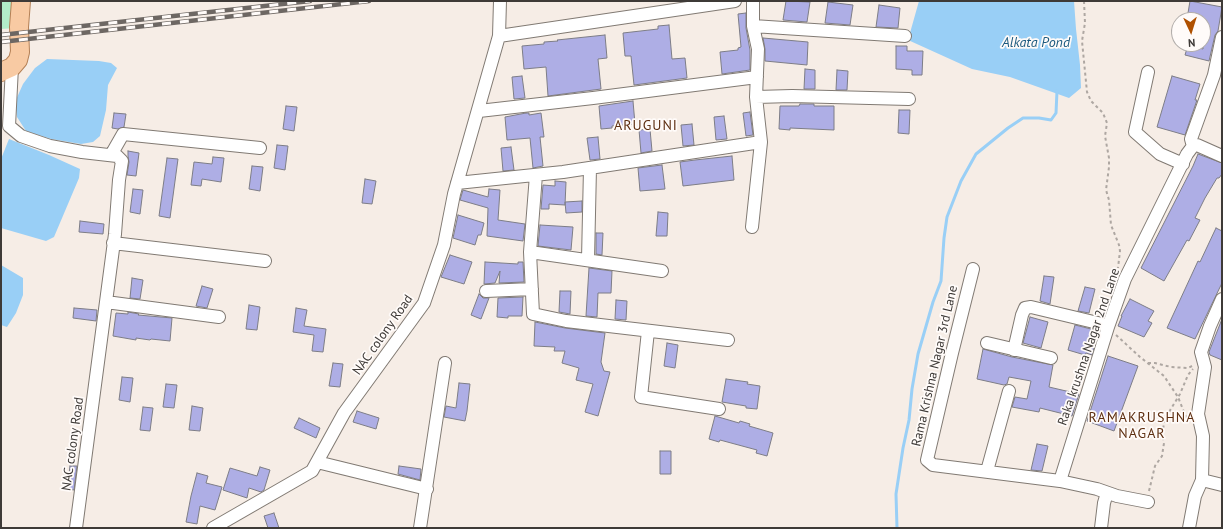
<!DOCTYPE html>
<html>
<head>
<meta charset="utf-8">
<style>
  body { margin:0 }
  #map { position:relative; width:1223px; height:529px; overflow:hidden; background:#f6ede6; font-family:"PT Sans",sans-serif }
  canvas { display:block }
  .frame { position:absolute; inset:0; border:2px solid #3e3a37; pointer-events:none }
  .north { position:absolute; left:1171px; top:12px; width:40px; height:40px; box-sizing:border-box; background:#fffbf9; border:1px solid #b2aeab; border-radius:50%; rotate:176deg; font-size:11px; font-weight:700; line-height:16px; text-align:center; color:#3e3a37 }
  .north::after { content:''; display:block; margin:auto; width:14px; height:18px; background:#af5000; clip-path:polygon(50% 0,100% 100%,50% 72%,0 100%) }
</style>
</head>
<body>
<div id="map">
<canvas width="1223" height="529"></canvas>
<div class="frame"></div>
<div class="north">N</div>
</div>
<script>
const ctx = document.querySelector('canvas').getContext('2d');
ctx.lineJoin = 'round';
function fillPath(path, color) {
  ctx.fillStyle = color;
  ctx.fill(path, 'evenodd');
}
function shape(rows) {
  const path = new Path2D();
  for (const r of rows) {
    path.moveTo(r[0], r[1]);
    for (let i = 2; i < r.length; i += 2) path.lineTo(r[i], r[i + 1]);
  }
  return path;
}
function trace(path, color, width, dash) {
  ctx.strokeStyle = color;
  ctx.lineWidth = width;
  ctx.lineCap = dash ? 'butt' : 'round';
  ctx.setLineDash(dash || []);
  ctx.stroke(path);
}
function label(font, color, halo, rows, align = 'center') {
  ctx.font = font + ' "PT Sans",sans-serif';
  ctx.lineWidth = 3.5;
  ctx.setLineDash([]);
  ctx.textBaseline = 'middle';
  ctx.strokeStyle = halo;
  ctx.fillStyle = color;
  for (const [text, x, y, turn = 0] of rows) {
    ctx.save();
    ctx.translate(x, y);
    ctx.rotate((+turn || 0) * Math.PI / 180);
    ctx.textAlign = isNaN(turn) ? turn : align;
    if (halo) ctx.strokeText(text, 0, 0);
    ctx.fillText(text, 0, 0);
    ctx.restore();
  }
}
const green = shape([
  [1,1,17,1,16,28,1,29]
]);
const water = shape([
  [919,1,1074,1,1076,29,1080,65,1081,88,1069,98,1010,77,972,69,908,40],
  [47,59,99,61,111,63,117,68,108,85,106,110,100,136,93,142,81,144,51,139,26,131,17,117,15,102,23,84,35,68],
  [9,139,49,155,80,169,79,178,54,237,46,241,1,228,1,159],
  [1,265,23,278,23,295,16,313,7,327,1,325]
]);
const stream = shape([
  [897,528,896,494,903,448,909,420,912,389,918,354,933,302,941,281,944,238,947,217,961,181,976,154,1008,128,1023,118,1039,118,1051,120,1056,113,1057,91]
]);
const building = shape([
  [786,1,810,2,807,22,783,20,786,1],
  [1190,1,1222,7,1218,31,1215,35,1209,61,1185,55,1188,45,1203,49,1203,20,1187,19,1190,1],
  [828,2,853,5,850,25,825,23,828,2],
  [879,5,900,8,898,28,876,27,879,5],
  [746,13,746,28,750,50,750,70,722,74,720,52,738,50,738,48,741,47,738,14,746,13],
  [669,25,672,59,685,58,687,78,634,85,631,56,625,56,623,33,658,29,658,26,669,25],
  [605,35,607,58,598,59,601,89,548,96,546,67,524,69,522,46,544,44,544,42,558,41,557,40,605,35],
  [763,38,808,42,807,65,765,61,765,49,763,38],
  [896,46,907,46,907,51,923,51,922,75,912,75,912,70,896,69,896,46],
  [805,69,815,70,815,89,804,89,805,69],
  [837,70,848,71,847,90,836,90,837,70],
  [522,76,525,98,514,99,512,77,522,76],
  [1172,76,1200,84,1195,100,1197,100,1185,135,1157,127,1172,76],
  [633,101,635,124,612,126,612,128,601,129,599,106,633,101],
  [800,104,814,104,814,106,834,106,834,130,790,128,790,130,779,129,780,106,799,106,800,104],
  [286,106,297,107,294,131,283,129,286,106],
  [899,110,910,110,909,134,898,133,899,110],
  [750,112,753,135,746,136,743,113,750,112],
  [114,113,126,114,124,127,118,129,112,128,114,113],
  [526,113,529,113,529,115,541,113,544,137,540,137,543,166,533,168,530,138,507,140,505,117,526,113],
  [724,116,727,139,716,140,714,117,724,116],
  [692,124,694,145,683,146,681,125,692,124],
  [650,129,652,151,641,153,639,130,650,129],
  [598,137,600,159,590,160,587,138,598,137],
  [277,145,288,146,285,170,274,168,277,145],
  [511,147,514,170,503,171,501,148,511,147],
  [128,151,139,153,136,176,127,175,129,162,128,156,128,151],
  [1198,154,1222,163,1222,174,1219,178,1217,178,1205,198,1195,218,1200,220,1189,241,1187,240,1164,281,1141,268,1193,166,1198,154],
  [732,156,734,180,683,186,680,162,695,160,732,156],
  [213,157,224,158,221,182,202,179,201,186,191,185,194,162,212,164,213,157],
  [167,158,178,159,170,218,159,216,167,158],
  [662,165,665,189,640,191,638,168,662,165],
  [252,166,263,167,260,191,249,189,252,166],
  [365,179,376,181,372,204,362,203,365,179],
  [555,181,566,182,565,205,549,204,549,209,541,209,543,185,555,186,555,181],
  [133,189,143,190,140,214,130,212,133,189],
  [489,189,500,190,498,220,525,224,523,241,487,236,488,208,460,200,463,190,488,197,489,189],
  [582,201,582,212,566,213,565,202,582,201],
  [658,212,668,213,667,236,656,236,658,212],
  [458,215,484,223,481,235,478,235,475,245,453,238,458,215],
  [80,221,104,224,103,234,79,232,80,221],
  [540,225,573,227,571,250,538,246,540,225],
  [1216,228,1222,231,1222,283,1195,339,1167,328,1198,261,1200,262,1216,228],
  [596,233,603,233,602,255,596,254,596,233],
  [450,255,472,262,464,284,441,277,450,255],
  [485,262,518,264,518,262,523,262,524,282,499,283,500,271,495,283,484,284,485,262],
  [589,268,612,271,611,293,598,293,597,317,586,316,589,268],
  [1044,276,1054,277,1050,304,1040,301,1044,276],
  [132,278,143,280,140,299,130,298,132,278],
  [202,286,213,289,207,308,196,306,202,286],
  [1085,287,1095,289,1089,313,1078,311,1085,287],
  [560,291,571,291,570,314,559,312,560,291],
  [479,294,483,298,489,298,481,319,471,315,479,294],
  [523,297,522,316,508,316,508,318,497,317,498,298,523,297],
  [1130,299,1154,311,1148,321,1152,323,1144,337,1118,326,1122,316,1121,316,1130,299],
  [616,300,627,301,626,320,615,319,616,300],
  [249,305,260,307,257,330,246,329,249,305],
  [74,308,97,310,96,321,73,318,74,308],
  [296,308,307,310,304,326,326,329,323,352,312,351,314,335,293,332,296,308],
  [128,312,139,314,138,315,172,318,170,341,151,339,150,340,136,338,136,340,113,336,116,313,128,314,128,312],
  [1030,317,1048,322,1041,348,1023,343,1030,317],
  [1222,319,1222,360,1210,355,1209,352,1222,319],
  [535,322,565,328,605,333,601,362,604,371,610,372,598,416,585,412,593,384,576,380,579,368,562,363,565,351,554,351,555,347,534,346,535,322],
  [1075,325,1099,331,1092,355,1086,353,1085,355,1068,350,1075,325],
  [667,343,678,345,675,368,664,366,667,343],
  [983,349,1012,357,1053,365,1049,387,1079,394,1072,416,1040,408,1039,412,1012,407,1015,397,1027,399,1031,381,1009,377,1007,384,1004,385,977,379,983,349],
  [1108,356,1138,366,1114,431,1087,421,1108,356],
  [333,363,343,364,340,387,329,386,333,363],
  [122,377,133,378,130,402,119,400,122,377],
  [726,379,748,382,747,384,760,386,757,409,746,408,746,406,722,402,726,379],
  [459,383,470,384,467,411,465,421,444,417,446,406,456,408,459,383],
  [166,384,177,385,174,408,163,407,166,384],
  [192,406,203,408,200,431,189,430,192,406],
  [143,407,153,408,150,431,140,430,143,407],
  [357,411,379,418,376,429,353,422,357,411],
  [715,416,739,423,740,421,750,424,749,426,773,433,767,456,756,453,757,450,720,440,719,442,709,439,715,416],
  [299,418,320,428,316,438,294,428,299,418],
  [1037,444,1048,446,1042,471,1031,470,1037,444],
  [660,451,671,451,671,474,660,474,660,451],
  [70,466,77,466,74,490,67,489,70,466],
  [399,466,421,469,420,480,398,474,399,466],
  [260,467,270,470,264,490,261,492,249,488,247,498,223,490,230,468,257,476,260,467],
  [197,473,208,476,206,483,222,487,215,510,200,506,197,524,186,522,191,496,197,473],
  [274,513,279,528,268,528,264,516,274,513]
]);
const path = shape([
  [1084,1,1085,23,1082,41,1087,92,1091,101,1103,113,1107,123,1105,136,1109,158,1109,167,1106,190,1109,200,1111,225,1119,245,1120,251,1118,268],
  [1116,335,1140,357,1164,376,1178,397,1188,422],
  [1148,363,1155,363,1171,367,1188,368,1194,365],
  [1149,491,1155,466,1162,456,1164,443,1162,432,1166,417,1180,394,1188,375,1193,369]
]);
const minor = shape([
  [753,26,905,36],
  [499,36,735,1],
  [12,67,9,126,21,136,50,146,82,152,117,156,122,161,119,180,115,234,76,528],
  [1148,72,1135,132,1160,154,1183,164],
  [756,97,792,96,909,99],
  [479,111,593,98,757,77],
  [1193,146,1191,139,1214,75,1222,37],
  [111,155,123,134,260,148],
  [536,175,530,252,533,314,566,321,728,340],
  [457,183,563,172,761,142],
  [752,227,761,142,756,97,758,49,753,26,753,1],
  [113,243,265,261],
  [530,252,662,271],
  [588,259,590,168],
  [973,269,952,353,927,460,933,465,1060,481,1097,489,1117,496,1148,502],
  [486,291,532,289],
  [1222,299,1210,326,1201,352,1205,367,1198,414,1203,436,1202,480,1222,485],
  [106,302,219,317],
  [648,331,641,397,719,409],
  [987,343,1051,358],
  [1014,350,1022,315,1025,308,1031,307,1102,324,1108,327],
  [317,462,427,489],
  [987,471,1009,391],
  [1060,481,1108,327,1125,279,1187,154,1193,146,1197,145,1222,156],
  [213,528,312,471,344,413,424,303,444,245,454,194,499,36,500,1],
  [420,528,445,363],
  [1101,528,1104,503,1107,493],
  [1189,528,1195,496,1202,480]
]);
const primary = shape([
  [1,72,12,67,18,60,20,52,19,27,21,1]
]);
const rail = shape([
  [1,35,310,1],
  [1,42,369,1]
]);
const streetNames = [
  ["NAC colony Road",383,335,-55],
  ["Raka krushna Nagar 2nd Lane",1089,347,-71],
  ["Rama Krishna Nagar 3rd Lane",935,366,-77],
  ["NAC colony Road",73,444,-82]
];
const waterNames = [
  ["Alkata Pond",1036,43]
];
const neighbourhoodNames = [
  ["ARUGUNI",646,126],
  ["RAMAKRUSHNA",1142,418],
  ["NAGAR",1142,434]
];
fillPath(green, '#b2ecc8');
fillPath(water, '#99cff6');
trace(stream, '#99cff6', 3);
fillPath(building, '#aeaee5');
trace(building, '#7d7d86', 1);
trace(minor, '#817a73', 14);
trace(primary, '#b48056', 20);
trace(path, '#aea7a2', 2, [3, 3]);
trace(minor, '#fff', 12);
trace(primary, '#f8caa3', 18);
trace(rail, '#6d6763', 4.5);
trace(rail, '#fffbf9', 3, [9]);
label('13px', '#3e3a37', '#fffbf9', streetNames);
label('italic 14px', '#1c5a7f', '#fffbf9', waterNames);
ctx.letterSpacing = '1px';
label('14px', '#5d2e10', '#fffbf9', neighbourhoodNames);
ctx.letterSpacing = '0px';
</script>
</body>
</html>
